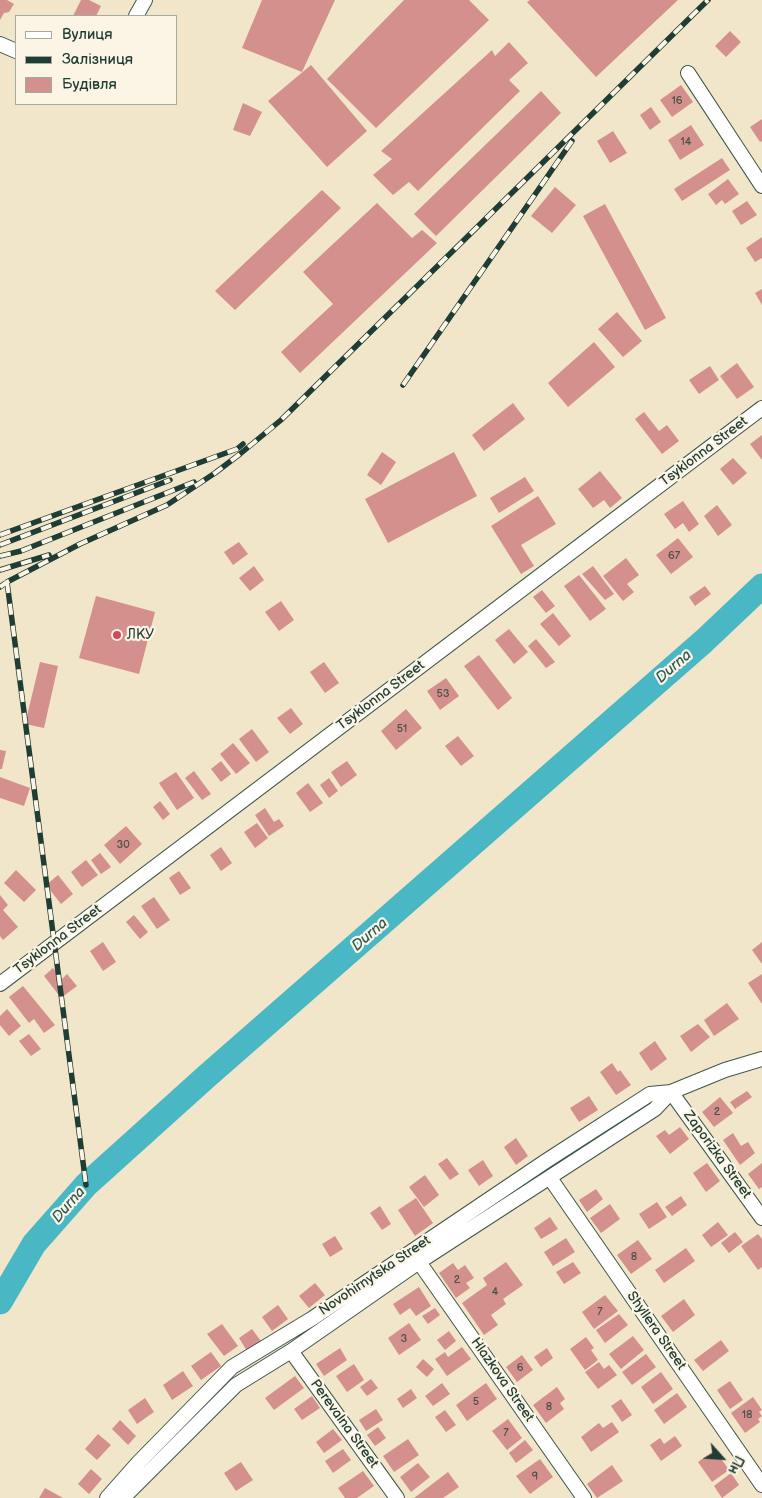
<!DOCTYPE html>
<html>
<head>
<meta charset="utf-8">
<style>
  body { margin:0 }
  #map { position:relative; width:762px; height:1498px; overflow:hidden; background:#f1e6c9; font-family:"Balsamiq Sans",sans-serif }
  canvas { display:block }
  .legend { position:absolute; left:15px; top:15px; width:162px; height:90px; box-sizing:border-box; background:#fcf5e5; border:1px solid #a4ab9e; margin:0; padding:6px 9px; list-style:none; font-size:15px; color:#1f3d34 }
  .legend li { display:flex; align-items:center; gap:10px; height:25px }
  .legend b { width:25px; border:1px solid #a4ab9e }
  .north { position:absolute; left:697px; top:1433px; width:50px; height:50px; -webkit-text-stroke:4px #fcf5e5; paint-order:stroke; rotate:116deg; font-size:14px; font-weight:700; line-height:20px; text-align:center; color:#1f3d34 }
  .north::after { content:''; display:block; margin:auto; width:18px; height:22px; background:#1f3d34; clip-path:polygon(50% 0,100% 100%,50% 72%,0 100%) }
</style>
</head>
<body>
<div id="map">
<canvas width="762" height="1498"></canvas>
<ul class="legend">
<li><b style="height:6px;background:#fff"></b>Вулиця</li>
<li><b style="height:6px;background:#1f3d34"></b>Залізниця</li>
<li><b style="height:14px;background:#d4908c"></b>Будівля</li>
</ul>
<div class="north">Пн</div>
</div>
<script>
const ctx = document.querySelector('canvas').getContext('2d');
ctx.lineJoin = 'round';
function shape(rows) {
  const path = new Path2D();
  for (const r of rows) {
    path.moveTo(r[0], r[1]);
    for (let i = 2; i < r.length; i += 2) path.lineTo(r[i], r[i + 1]);
  }
  return path;
}
function trace(path, color, width, dash) {
  ctx.strokeStyle = color;
  ctx.lineWidth = width;
  ctx.lineCap = dash ? 'butt' : 'round';
  ctx.setLineDash(dash || []);
  ctx.stroke(path);
}
function fillPath(path, color) {
  ctx.fillStyle = color;
  ctx.fill(path, 'evenodd');
}
function label(font, color, halo, rows, align = 'center') {
  ctx.font = font + ' "Balsamiq Sans",sans-serif';
  ctx.lineWidth = 4.5;
  ctx.setLineDash([]);
  ctx.textBaseline = 'middle';
  ctx.strokeStyle = halo;
  ctx.fillStyle = color;
  for (const [text, x, y, turn = 0] of rows) {
    ctx.save();
    ctx.translate(x, y);
    ctx.rotate((+turn || 0) * Math.PI / 180);
    ctx.textAlign = isNaN(turn) ? turn : align;
    if (halo) ctx.strokeText(text, 0, 0);
    ctx.fillText(text, 0, 0);
    ctx.restore();
  }
}
const river = shape([
  [0,1302,34,1244,86,1185,207,1076,704,641,762,586]
]);
const building = shape([
  [0,0,7,0,14,4,9,12,4,13,0,20],
  [81,0,89,0,101,6,96,16,73,16],
  [262,0,335,0,302,72,242,48],
  [404,0,469,0,489,20,376,128,327,79],
  [530,0,678,0,596,77,527,2],
  [730,31,741,42,726,57,715,46],
  [509,42,528,63,509,80,520,91,418,191,409,182,393,195,373,175,392,159,381,151,492,50,495,56],
  [311,65,367,131,327,167,268,101],
  [681,85,693,102,672,117,660,100],
  [541,91,561,113,436,236,414,214],
  [243,103,262,112,250,136,233,130],
  [651,107,661,122,650,130,640,115],
  [762,119,762,141,760,142,750,127],
  [691,125,704,145,680,160,668,140],
  [613,131,627,153,610,163,597,141],
  [722,158,730,170,682,201,674,189],
  [728,179,739,194,725,204,722,200,716,205,708,194],
  [555,187,576,205,552,233,531,216],
  [322,190,341,208,235,310,215,291],
  [747,201,757,215,741,225,732,211],
  [377,203,412,238,422,230,437,243,300,373,281,352,333,304,303,272],
  [605,204,666,318,645,330,583,216],
  [762,237,762,258,755,262,746,248],
  [762,289,762,305,755,293],
  [617,312,642,341,623,357,598,329],
  [594,342,615,367,568,407,548,383],
  [737,363,754,387,737,399,720,376],
  [710,366,719,380,699,394,689,380],
  [513,403,525,419,484,451,472,435],
  [644,412,659,431,667,425,679,441,662,454,635,419],
  [762,435,762,460,750,444],
  [382,452,396,462,381,485,367,475],
  [454,452,477,496,388,543,365,499],
  [733,458,747,473,733,485,720,469],
  [600,471,622,498,610,508,604,500,593,508,578,489],
  [525,477,534,491,499,513,490,498],
  [538,496,556,524,521,545,534,566,521,574,491,526],
  [683,501,699,524,689,532,683,523,675,529,664,514],
  [717,505,732,525,718,536,704,516],
  [678,538,693,557,671,574,656,555],
  [239,542,248,554,233,565,224,552],
  [626,558,639,575,627,584,634,592,623,601,603,576],
  [254,566,264,580,250,591,239,578],
  [593,566,614,594,605,600,582,574],
  [579,575,606,609,590,621,564,586],
  [705,586,711,594,695,606,689,597],
  [542,590,555,606,546,613,533,597],
  [96,596,155,612,139,674,79,658],
  [281,601,294,620,279,631,265,612],
  [553,613,571,636,559,646,540,624],
  [509,629,528,652,514,664,495,640],
  [536,639,555,662,546,668,528,646],
  [479,655,512,698,498,710,464,666],
  [40,662,58,666,44,728,25,724],
  [324,662,339,683,325,693,310,672],
  [446,678,459,696,440,710,427,691],
  [291,708,303,724,290,734,277,718],
  [406,709,422,728,396,750,381,731],
  [252,729,269,752,256,762,239,739],
  [458,736,474,756,461,766,445,746],
  [233,743,250,763,236,774,220,754],
  [0,750,6,751,2,769,0,769],
  [221,761,231,774,221,782,211,769],
  [347,761,357,775,341,787,331,772],
  [194,771,211,794,202,800,185,778],
  [176,772,194,798,177,810,159,783],
  [0,777,30,788,24,806,0,798],
  [329,778,338,791,329,798,320,785],
  [308,783,323,803,310,812,296,793],
  [160,801,170,814,163,820,153,807],
  [265,808,274,822,279,819,284,826,269,836,255,815],
  [257,823,268,838,255,848,244,832],
  [126,826,142,844,120,864,104,845],
  [221,847,232,863,221,871,210,855],
  [100,853,111,867,101,874,91,860],
  [86,860,98,875,82,887,71,872],
  [16,870,36,890,24,902,4,883],
  [179,871,191,888,180,895,169,878],
  [58,875,73,894,61,904,46,885],
  [0,895,8,905,3,910,18,927,3,940,0,936],
  [154,897,170,920,157,929,141,906],
  [134,915,148,932,140,939,126,922],
  [103,942,116,962,103,971,90,951],
  [762,942,762,964,752,950],
  [53,968,62,979,67,974,77,986,61,998,44,976],
  [762,974,762,1004,748,983],
  [23,986,55,1025,44,1033,34,1019,29,1023,9,997],
  [727,1003,739,1019,714,1036,704,1020],
  [7,1009,21,1026,9,1036,0,1025,0,1016],
  [698,1024,710,1037,691,1052,680,1036],
  [29,1034,41,1049,31,1056,19,1041],
  [655,1041,667,1059,651,1071,639,1053],
  [612,1063,618,1072,620,1070,631,1085,616,1095,600,1072],
  [747,1091,752,1097,735,1109,730,1102],
  [589,1096,598,1110,579,1122,570,1108],
  [720,1097,733,1113,714,1127,702,1112],
  [680,1127,689,1139,670,1154,656,1136,665,1130,669,1135],
  [733,1133,741,1146,748,1142,755,1153,740,1165,723,1140],
  [516,1138,528,1156,516,1165,504,1147],
  [447,1158,459,1174,450,1180,438,1164],
  [483,1160,493,1176,479,1186,468,1170],
  [707,1163,720,1181,706,1192,693,1173],
  [762,1163,762,1187,759,1189,748,1174],
  [425,1175,439,1195,424,1207,409,1187],
  [596,1189,603,1199,587,1212,579,1200],
  [681,1196,687,1205,672,1216,665,1207],
  [416,1198,433,1223,415,1236,398,1210],
  [657,1202,667,1217,649,1229,639,1214],
  [610,1204,620,1219,601,1233,590,1218],
  [380,1206,391,1224,382,1230,370,1213],
  [550,1217,558,1229,541,1239,534,1228],
  [718,1222,728,1235,711,1247,702,1235],
  [735,1232,743,1242,729,1253,721,1243],
  [758,1234,762,1239,762,1267,758,1270,741,1246],
  [335,1236,343,1249,330,1257,322,1244],
  [566,1238,575,1252,553,1266,544,1252],
  [638,1240,652,1259,631,1274,617,1255],
  [686,1248,695,1261,664,1283,655,1270],
  [506,1262,523,1285,503,1299,506,1304,491,1315,498,1325,484,1335,462,1303,487,1285,483,1278],
  [573,1262,581,1273,564,1284,556,1272],
  [453,1263,458,1270,465,1265,474,1278,466,1283,470,1288,456,1298,439,1273],
  [315,1283,325,1295,309,1308,299,1296],
  [419,1287,431,1306,416,1316,410,1308,400,1315,393,1304],
  [605,1295,618,1311,594,1329,582,1312],
  [684,1299,695,1315,673,1332,661,1316],
  [278,1305,288,1319,272,1331,262,1317],
  [435,1308,440,1315,428,1324,422,1316],
  [619,1314,628,1325,605,1343,596,1330],
  [409,1323,421,1340,399,1355,388,1338],
  [222,1324,238,1346,224,1356,207,1334],
  [252,1329,261,1341,247,1351,239,1338],
  [449,1331,456,1341,445,1350,437,1340],
  [633,1336,644,1350,621,1369,609,1354],
  [586,1337,594,1348,591,1350,598,1360,585,1370,570,1349],
  [721,1340,729,1351,703,1371,694,1360],
  [462,1347,471,1359,447,1376,435,1359,445,1352,448,1357],
  [340,1348,347,1360,324,1376,316,1364],
  [547,1348,553,1358,541,1367,534,1357],
  [211,1352,221,1366,201,1380,191,1366],
  [646,1354,656,1367,632,1385,622,1372],
  [522,1355,533,1370,517,1382,506,1367],
  [423,1359,434,1369,427,1377,416,1367],
  [599,1362,604,1369,609,1365,617,1375,598,1389,585,1372],
  [354,1364,364,1380,347,1392,336,1376],
  [183,1371,193,1386,172,1400,163,1385],
  [661,1372,673,1389,653,1404,641,1387],
  [295,1376,304,1388,274,1410,265,1398],
  [371,1379,378,1388,367,1396,360,1387],
  [730,1381,743,1400,730,1409,717,1390],
  [442,1383,450,1394,433,1406,425,1396],
  [486,1383,497,1399,467,1421,456,1405],
  [557,1387,565,1399,560,1403,564,1409,546,1423,533,1405],
  [411,1389,417,1398,403,1408,397,1399],
  [677,1393,687,1407,664,1424,654,1410],
  [312,1396,320,1408,302,1420,294,1409],
  [753,1397,762,1410,759,1412,762,1416,758,1419,760,1422,745,1433,731,1413],
  [145,1398,154,1412,137,1424,128,1410],
  [621,1399,632,1415,622,1422,611,1406],
  [376,1409,383,1420,366,1431,359,1420],
  [445,1410,456,1425,446,1432,435,1417],
  [508,1419,522,1438,507,1450,492,1431],
  [120,1420,136,1436,128,1445,112,1429],
  [612,1422,619,1432,591,1452,581,1437,599,1423,603,1428],
  [378,1427,386,1438,375,1446,367,1435],
  [333,1429,342,1440,324,1453,316,1442],
  [98,1434,111,1445,97,1460,85,1449],
  [675,1436,682,1446,661,1461,650,1445,660,1438,664,1444],
  [408,1439,419,1455,394,1472,383,1456],
  [525,1440,533,1450,516,1463,509,1453],
  [343,1449,351,1460,333,1473,325,1461],
  [715,1450,729,1470,712,1482,698,1462],
  [540,1459,553,1477,530,1494,516,1476],
  [241,1462,253,1480,236,1491,224,1473],
  [418,1463,430,1477,411,1492,400,1477],
  [612,1465,623,1481,597,1498,587,1484],
  [91,1469,102,1479,89,1494,78,1484],
  [363,1471,374,1486,357,1498,345,1498,338,1488],
  [448,1472,459,1487,443,1498,414,1498],
  [731,1473,739,1485,722,1498,714,1486],
  [45,1488,63,1498,39,1498]
]);
const street = shape([
  [136,16,145,0],
  [0,44,16,51],
  [688,73,762,186],
  [0,984,762,408],
  [550,1178,762,1485],
  [419,1262,584,1498],
  [291,1351,397,1498],
  [107,1498,138,1463,232,1367,313,1318,546,1161,650,1094,671,1092,725,1070,762,1059],
  [123,1498,236,1385,291,1351,419,1262,655,1109,671,1092,762,1218]
]);
const rail = shape([
  [403,385,572,141],
  [0,535,237,449,243,444],
  [0,545,170,480],
  [0,556,21,551,194,482],
  [0,570,49,555],
  [7,582,86,1185],
  [0,587,7,582,80,544,167,505,215,473,240,454,281,420,708,0]
]);
const markers = [
  [117,635,5,"#d1495b"]
];
const numberNames = [
  ["16",677,101],
  ["14",686,142],
  ["67",674,556],
  ["53",443,694],
  ["51",402,729],
  ["30",123,845],
  ["2",717,1112],
  ["8",634,1257],
  ["2",457,1280],
  ["4",495,1292],
  ["7",600,1312],
  ["3",404,1339],
  ["6",520,1368],
  ["5",476,1402],
  ["8",549,1407],
  ["18",747,1415],
  ["7",506,1433],
  ["9",535,1477]
];
const streetNames = [
  ["Tsyklonna Street",704,452,-37],
  ["Tsyklonna Street",381,696,-37],
  ["Tsyklonna Street",58,940,-37],
  ["Zaporizka Street",717,1155,54],
  ["Novohirnytska Street",375,1276,-34],
  ["Shyllera Street",656,1331,55],
  ["Hlazkova Street",502,1380,55],
  ["Perevalna Street",344,1424,54]
];
const poiNames = [
  ["ЛКУ",127,635]
];
const waterNames = [
  ["Durna",674,667,-41],
  ["Durna",370,935,-41],
  ["Durna",69,1205,-49]
];
trace(river, '#49b7c4', 25);
fillPath(building, '#d4908c');
trace(street, '#3e564a', 16);
trace(street, '#fff', 14);
trace(rail, '#1f3d34', 5.5);
trace(rail, '#fcf5e5', 4, [11]);
for (const [x, y, r, color] of markers) {
  const dot = new Path2D();
  dot.arc(x, y, r, 0, 2 * Math.PI);
  ctx.fillStyle = color;
  ctx.fill(dot);
  trace(dot, '#fcf5e5', 2);
}
label('11px', '#4c524a', null, numberNames);
label('14px', '#1f3d34', '#fcf5e5', streetNames);
label('14px', '#1f3d34', '#fcf5e5', poiNames, 'left');
label('italic 15px', '#2a5c58', '#fcf5e5', waterNames);
</script>
</body>
</html>
